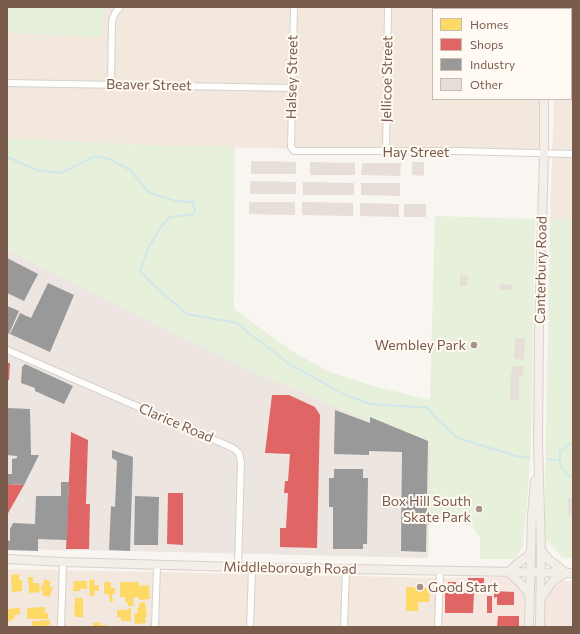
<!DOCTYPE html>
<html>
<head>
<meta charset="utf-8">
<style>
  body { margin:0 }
  #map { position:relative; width:580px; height:634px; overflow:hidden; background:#f9f5f0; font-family:Commissioner,sans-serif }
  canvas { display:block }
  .frame { position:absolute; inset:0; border:8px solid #7a5c4d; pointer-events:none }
  .legend { position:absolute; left:432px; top:8px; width:140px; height:92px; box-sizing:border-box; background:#fffaf3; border:1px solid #cabbb1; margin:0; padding:5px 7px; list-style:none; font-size:12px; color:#7a5c4d }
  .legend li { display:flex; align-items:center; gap:8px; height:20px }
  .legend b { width:20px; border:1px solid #cabbb1 }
</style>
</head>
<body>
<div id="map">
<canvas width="580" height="634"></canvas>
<div class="frame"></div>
<ul class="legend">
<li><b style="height:11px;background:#ffd966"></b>Homes</li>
<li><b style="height:11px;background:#e06666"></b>Shops</li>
<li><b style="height:11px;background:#999"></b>Industry</li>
<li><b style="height:11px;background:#e6ded7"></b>Other</li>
</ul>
</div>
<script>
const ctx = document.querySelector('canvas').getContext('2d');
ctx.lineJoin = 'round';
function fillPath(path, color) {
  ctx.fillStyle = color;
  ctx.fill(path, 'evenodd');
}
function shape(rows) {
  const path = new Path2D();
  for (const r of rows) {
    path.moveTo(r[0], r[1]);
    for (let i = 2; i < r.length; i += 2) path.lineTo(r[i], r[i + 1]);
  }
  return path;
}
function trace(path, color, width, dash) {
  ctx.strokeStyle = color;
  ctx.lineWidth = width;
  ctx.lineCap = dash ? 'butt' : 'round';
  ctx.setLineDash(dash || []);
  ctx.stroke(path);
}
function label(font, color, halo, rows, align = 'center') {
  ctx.font = font + ' Commissioner,sans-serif';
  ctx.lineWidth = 4;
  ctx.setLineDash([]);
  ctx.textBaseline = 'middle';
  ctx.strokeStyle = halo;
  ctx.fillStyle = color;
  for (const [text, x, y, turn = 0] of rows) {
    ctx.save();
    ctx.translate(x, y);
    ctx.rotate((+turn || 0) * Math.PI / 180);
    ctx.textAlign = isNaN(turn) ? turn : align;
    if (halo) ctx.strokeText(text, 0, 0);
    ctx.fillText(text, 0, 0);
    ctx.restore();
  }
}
const residential = shape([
  [7,7,546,7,546,9,433,9,433,99,545,99,544,154,165,146,7,138],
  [556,7,573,7,573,220,550,220,554,99,571,99,571,9,556,9],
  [7,569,442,578,483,623,483,627,7,627]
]);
const commercial = shape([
  [505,577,515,580,525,595,525,627,483,627,483,623,441,622,442,578],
  [560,581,573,581,573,627,543,627,543,598]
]);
const industrial = shape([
  [7,250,241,366,334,406,431,445,428,558,130,551,7,549]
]);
const green = shape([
  [7,7,107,7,103,15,102,37,7,33],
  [7,138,165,146,235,147,234,309,289,349,327,371,370,385,430,400,435,216,535,219,531,453,523,546,515,559,480,559,480,537,471,525,470,517,429,516,431,445,334,406,241,366,7,250],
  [550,220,573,220,573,559,563,558,544,538]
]);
const homes = shape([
  [19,574,19,580,22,580,22,591,12,592,11,575],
  [28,577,33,577,33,583,39,583,40,592,29,593],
  [45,579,51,582,49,586,53,588,49,597,42,595,43,591,40,590],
  [94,579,95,586,99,585,99,591,94,591,95,596,90,596,89,580],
  [74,581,87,581,87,589,80,589,80,591,73,591],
  [104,582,111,582,111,588,115,588,115,594,112,594,113,602,110,602,109,594,104,594],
  [120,582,139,582,139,586,149,585,150,599,139,600,139,597,133,598,134,606,128,606,128,603,126,603,125,597,120,597],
  [406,587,430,588,429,602,418,602,418,611,406,611],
  [75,598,83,598,83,617,75,617,74,605,75,605],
  [145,602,147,617,145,617,146,623,135,624,134,613,138,613,137,608,139,608,139,603],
  [45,607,45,613,48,613,48,619,27,619,27,608],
  [20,608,20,614,14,615,15,619,11,619,12,621,7,622,7,609],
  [131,608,131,621,121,621,121,617,117,617,117,610,127,610,127,609],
  [50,620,50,625,48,625,48,627,33,627,32,621],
  [100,622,100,625,107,625,107,627,93,627,93,623]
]);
const shops = shape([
  [7,363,10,363,9,380,7,380],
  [272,395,289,395,315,407,320,415,317,548,280,547,280,528,286,528,288,493,284,493,285,481,288,481,290,454,265,453],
  [71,432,88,440,86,504,90,504,89,549,66,549],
  [7,484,24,485,7,515],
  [168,493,183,493,183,545,167,544],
  [468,578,484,578,484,593,474,593,473,613,445,613,445,593,448,593,448,582,456,582,456,593,468,593],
  [494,591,514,592,514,605,497,605,497,597,494,598],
  [487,596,492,596,492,613,487,613],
  [498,616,519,616,519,627,497,627]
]);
const industry = shape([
  [7,258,38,274,24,301,7,293],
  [48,283,74,295,50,352,10,334,20,313,31,318],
  [7,306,19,311,9,334,7,333],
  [25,364,73,386,64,404,35,391,35,388,21,383,22,367],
  [7,408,30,409,31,455,39,455,24,485,7,484,7,474,12,474,12,459,17,458,17,456,7,455],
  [335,410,370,423,370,417,428,441,426,552,401,551,402,452,369,451,369,455,334,454],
  [112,450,133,457,130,551,109,550,111,506,115,507,117,461,112,458],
  [334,469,363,469,363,478,368,478,367,544,363,544,363,549,333,549,333,507,329,507,329,478,334,478],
  [61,482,69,482,67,540,38,539,38,551,7,550,7,540,10,541,10,529,13,523,35,524,36,496,61,496],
  [135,496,159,497,158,545,134,545]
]);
const stream = shape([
  [7,157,37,170,61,173,96,156,109,159,130,170,149,193,176,201,193,202,195,210,193,214,170,217,160,228,149,247,140,271,151,283,187,314,237,323,247,332,264,344,289,364,313,377,343,394,370,404,414,407,427,407,437,419,458,438,516,456,529,458],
  [573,444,568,445,560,451,560,465,567,475,573,476],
  [548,459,560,460]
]);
const building = shape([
  [251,161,296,162,296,174,251,174],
  [310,162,355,163,355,175,310,175],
  [412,162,424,162,424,176,412,175],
  [362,163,401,163,400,176,361,175],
  [250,181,296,182,296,194,250,194],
  [303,182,354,183,354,195,303,195],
  [361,183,400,183,400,196,361,195],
  [249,202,295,202,295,215,249,214],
  [302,202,353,203,353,216,302,215],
  [360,203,399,204,399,217,360,216],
  [404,204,426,204,426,217,404,217],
  [460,275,468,275,469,280,467,280,467,286,460,286],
  [500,284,513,285,512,290,500,289],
  [515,338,525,338,524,360,514,359],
  [513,366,523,366,523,377,519,377,519,400,510,400,511,371,513,371],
  [568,498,573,498,573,515,568,515]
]);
const minor = shape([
  [294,7,291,147,294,151,456,151,573,154],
  [571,31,573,31],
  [7,83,292,88],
  [111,85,112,21,115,13,120,7],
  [386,152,388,7],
  [7,350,233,448,239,453,241,462,238,567],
  [61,627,63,562],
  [155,627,157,565],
  [250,627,252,568],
  [344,627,346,569],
  [438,627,440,570]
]);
const major = shape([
  [544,9,544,7],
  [7,559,63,562,238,567,573,573],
  [509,572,522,585,527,591,530,597],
  [509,572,517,564,528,556,531,551],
  [541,598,550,585,554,580,566,573,549,560,541,550],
  [529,627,532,515,535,481],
  [540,627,541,550,538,442,539,331,544,154,544,99]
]);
const markers = [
  [474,345,4,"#a69286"],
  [479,509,4,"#a69286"],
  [420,587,4,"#a69286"]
];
const streetNames = [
  ["Halsey Street",292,77,-89],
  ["Jellicoe Street",387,79,-89],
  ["Beaver Street",149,85,1],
  ["Hay Street",416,152],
  ["Canterbury Road",541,270,-89],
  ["Clarice Road",176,423,23],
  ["Middleborough Road",290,568,1]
];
const poiNames = [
  ["Wembley Park",466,345],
  ["Box Hill South",471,501],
  ["Skate Park",471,517],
  ["Good Start",428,587,"left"]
];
fillPath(residential, '#f2e8de');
fillPath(commercial, '#f6e8e1');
fillPath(industrial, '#ede5e0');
fillPath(green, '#e7f0db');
fillPath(homes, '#ffd966');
fillPath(shops, '#e06666');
fillPath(industry, '#999');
trace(stream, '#d0e8ea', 2);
fillPath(building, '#e6ded7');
trace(minor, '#d7d1cb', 8);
trace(major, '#dad1cc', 10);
trace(minor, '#fefefd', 6);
trace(major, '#f3eee8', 8);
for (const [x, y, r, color] of markers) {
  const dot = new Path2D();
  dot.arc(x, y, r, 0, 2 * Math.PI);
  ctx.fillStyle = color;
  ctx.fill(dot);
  trace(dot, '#fffaf3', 1.5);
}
label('14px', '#7a5c4d', '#fffaf3', streetNames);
label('14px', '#7a5c4d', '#fffaf3', poiNames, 'right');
</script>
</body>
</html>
